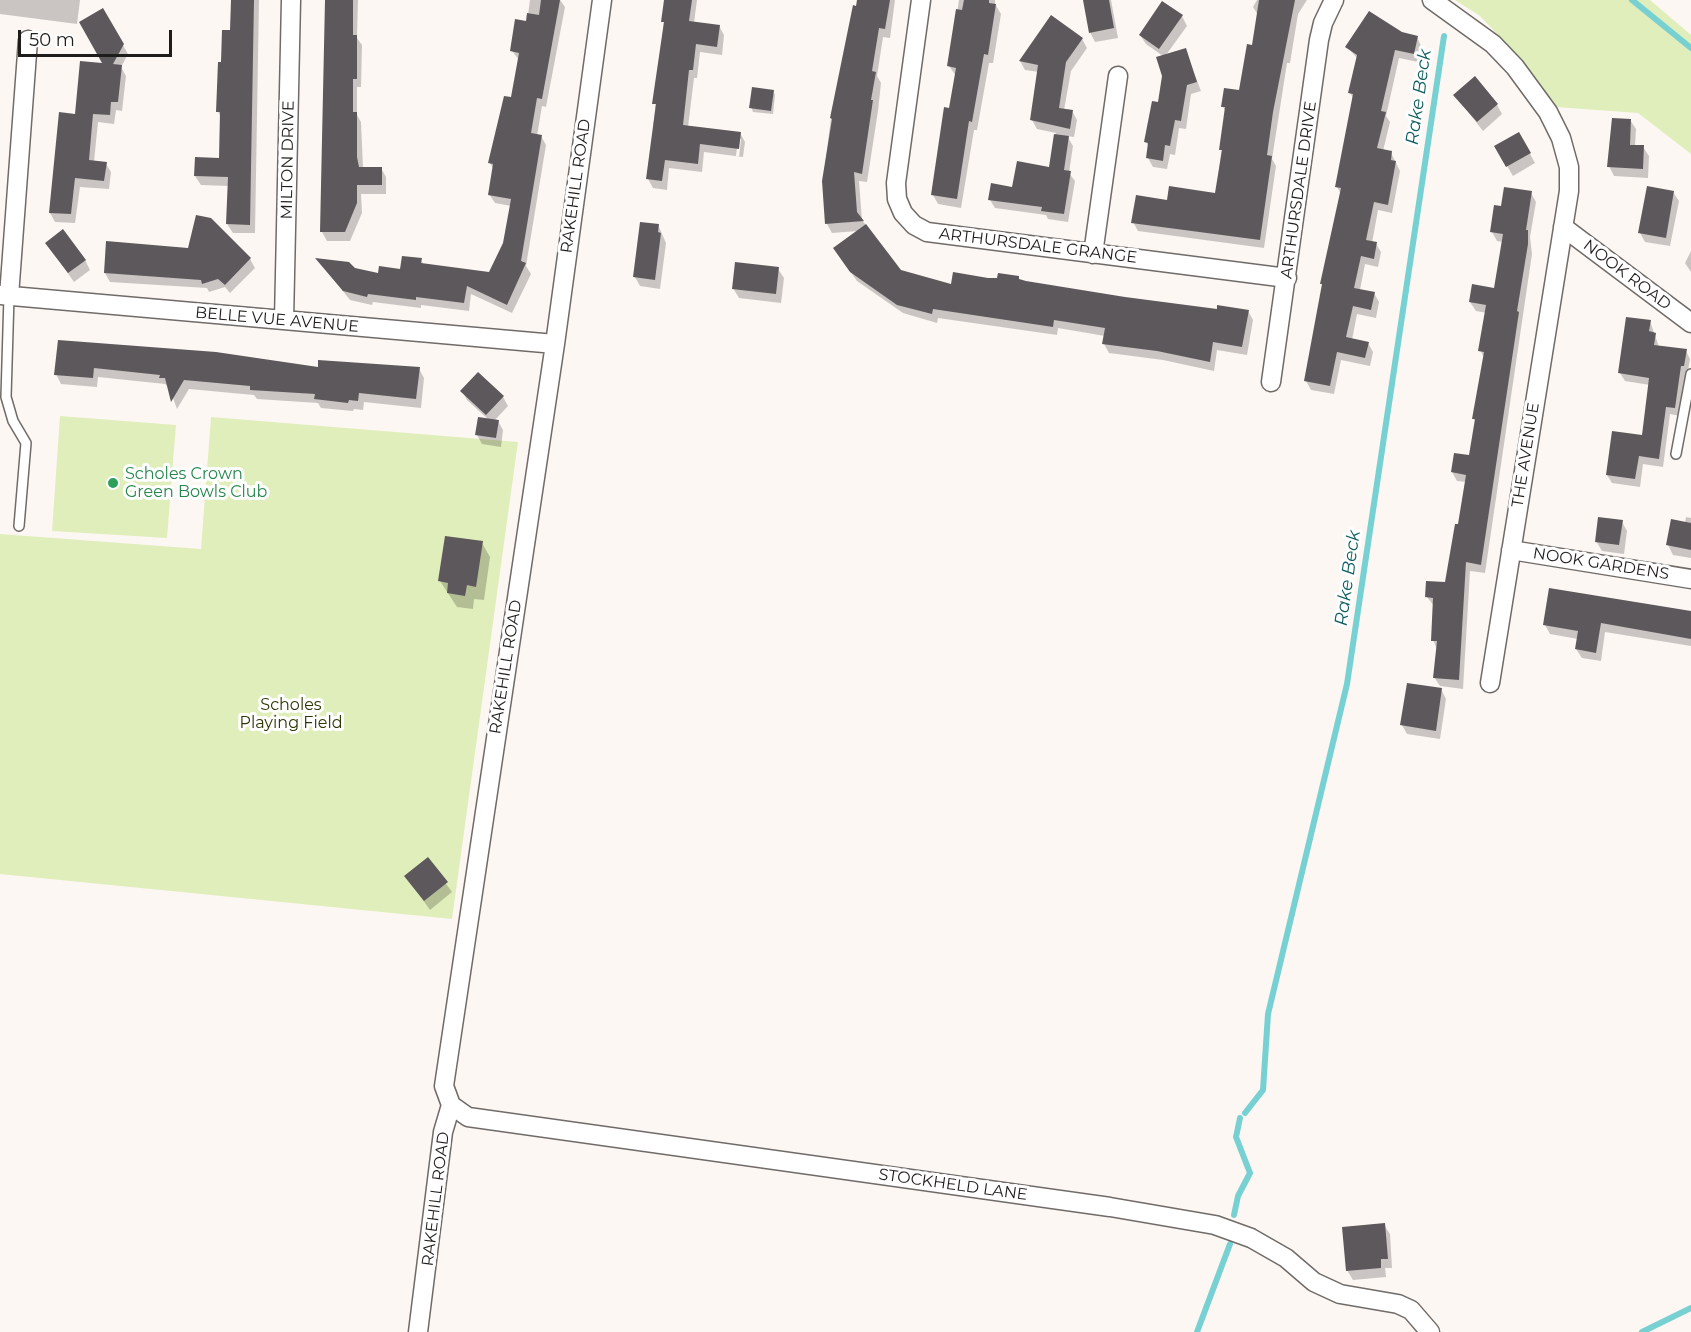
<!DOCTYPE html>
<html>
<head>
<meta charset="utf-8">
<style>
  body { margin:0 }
  #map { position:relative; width:1691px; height:1332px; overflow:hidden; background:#fdf7f3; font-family:Montserrat,sans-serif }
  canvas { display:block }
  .scale { position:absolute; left:18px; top:30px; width:154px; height:27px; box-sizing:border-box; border:3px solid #1f1d1b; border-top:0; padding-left:8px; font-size:18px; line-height:21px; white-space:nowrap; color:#1f1d1b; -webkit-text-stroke:4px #fff; paint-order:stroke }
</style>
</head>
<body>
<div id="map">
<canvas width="1691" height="1332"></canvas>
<div class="scale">50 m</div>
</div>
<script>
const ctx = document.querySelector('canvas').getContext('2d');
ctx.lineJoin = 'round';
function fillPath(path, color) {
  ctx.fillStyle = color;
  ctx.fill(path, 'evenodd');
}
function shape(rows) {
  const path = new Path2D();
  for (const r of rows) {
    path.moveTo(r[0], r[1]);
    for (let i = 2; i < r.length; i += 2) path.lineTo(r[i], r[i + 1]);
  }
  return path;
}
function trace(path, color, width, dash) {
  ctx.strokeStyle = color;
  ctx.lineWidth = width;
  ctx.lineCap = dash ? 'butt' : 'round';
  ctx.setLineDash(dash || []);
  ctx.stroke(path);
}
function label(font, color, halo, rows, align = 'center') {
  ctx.font = font + ' Montserrat,sans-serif';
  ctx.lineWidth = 6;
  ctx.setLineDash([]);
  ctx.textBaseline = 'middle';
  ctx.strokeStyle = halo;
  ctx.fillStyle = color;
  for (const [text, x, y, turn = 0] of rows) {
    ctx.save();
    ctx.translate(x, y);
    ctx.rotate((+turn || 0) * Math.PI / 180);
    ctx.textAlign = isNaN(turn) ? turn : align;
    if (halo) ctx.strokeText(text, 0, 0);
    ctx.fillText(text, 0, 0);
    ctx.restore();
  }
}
const green = shape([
  [1455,0,1650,0,1691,35,1691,154,1638,113,1556,107,1498,35,1480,16],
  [60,416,176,425,167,538,52,531],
  [211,417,518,442,452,919,0,874,0,534,201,549]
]);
const shadow = shape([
  [0,0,80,0,77,24,0,14],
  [233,0,259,0,255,233,233,233,227,224,229,186,201,185,195,176,221,159,222,119,218,112,222,64,232,32],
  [326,0,358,0,357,38,362,45,361,87,357,87,357,115,361,122,363,168,381,168,386,177,386,194,361,194,362,213,350,241,327,241,322,232],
  [530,0,560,0,565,7,546,107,542,106,537,136,541,136,546,145,526,266,531,274,512,313,471,294,469,311,421,305,421,308,373,302,372,305,350,300,318,260,379,275,402,270,421,260,424,265,490,274,504,243,511,206,495,203,489,194,494,170,490,163,512,99,519,60,512,51,527,22],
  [666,0,697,0,694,23,719,26,724,35,722,55,700,52,697,78,694,78,688,127,740,133,745,142,743,157,704,152,702,172,669,168,667,190,653,188,648,179],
  [738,139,741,139,739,157,736,156],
  [858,0,895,0,890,38,883,37,877,76,881,83,878,111,867,182,859,181,862,220,900,271,952,286,988,280,1020,281,1125,298,1218,311,1248,311,1253,320,1247,355,1217,350,1214,371,1163,360,1109,353,1104,344,1105,336,1058,328,1057,335,938,318,937,323,903,313,857,281,840,257,858,231,832,233,827,224,823,181,831,118],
  [959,0,995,0,995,4,1001,14,993,63,989,63,977,130,974,130,961,208,938,204,933,195,956,76,949,66],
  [1085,0,1111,0,1118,38,1095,42,1090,32],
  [1257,0,1307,0,1298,14,1290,63,1287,63,1272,159,1276,166,1264,248,1138,231,1133,222,1168,202,1216,195,1226,112,1223,107,1240,92,1253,47,1258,15,1253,7],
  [103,10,128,54,121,67,126,76,122,111,116,110,114,124,98,122,94,162,106,164,111,172,109,189,80,187,75,223,55,222,50,213,76,115,104,65],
  [1182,16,1187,26,1166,55,1185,49,1201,91,1191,94,1186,129,1179,128,1175,155,1170,154,1167,169,1153,167,1148,158,1149,147,1146,142,1159,104,1163,76,1163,56,1146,44,1140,35],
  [1051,17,1082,39,1087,48,1071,71,1064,110,1072,111,1077,120,1074,137,1067,136,1073,146,1069,173,1075,181,1068,222,1048,219,1046,215,995,208,990,200,1050,168,1056,133,1037,129,1032,120,1039,72,1025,70,1020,61],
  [1401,34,1417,37,1421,46,1418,62,1399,58,1386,116,1390,122,1383,151,1391,153,1400,171,1392,213,1378,210,1372,243,1376,244,1381,252,1378,267,1365,264,1360,290,1374,293,1379,302,1376,318,1357,314,1352,340,1368,343,1373,352,1370,366,1341,360,1334,394,1311,390,1306,381,1323,286,1321,283,1341,194,1337,187,1354,99,1350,93,1358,59,1347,47],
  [773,91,775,95,773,114,753,112,751,107],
  [1455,95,1497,105,1502,114,1483,131],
  [1630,120,1636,129,1635,146,1643,147,1649,156,1648,178,1614,176,1609,166],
  [1519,134,1535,163,1513,176,1496,147],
  [1673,192,1679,201,1670,246,1645,242,1640,233],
  [1531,193,1536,202,1530,237,1532,254,1485,573,1470,571,1463,689,1440,686,1434,677,1437,649,1433,640,1434,606,1427,597,1447,584,1467,482,1457,481,1452,472,1470,457,1476,423,1473,418,1484,357,1480,350,1487,313,1476,311,1470,302,1495,290,1503,242,1497,241,1492,232],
  [211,219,250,259,255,268,230,293,225,287,209,292,207,288,110,282,105,273,189,250],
  [658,225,666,243,660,289,640,286,635,277],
  [47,244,85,260,90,270,74,282],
  [1691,251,1691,272,1685,263],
  [778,269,784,278,781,303,739,298,733,288],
  [1650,321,1659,347,1686,351,1690,359,1680,416,1670,414,1663,467,1643,464,1640,487,1612,483,1607,475,1643,436,1650,385,1625,381,1620,373],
  [59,341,319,368,419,369,424,378,421,408,364,402,363,410,354,409,353,411,321,408,318,403,257,399,254,395,189,389,177,409,169,387,165,384,98,377,97,387,61,384,56,374],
  [462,391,503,397,508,406,494,421,498,421,503,430,501,447,482,444,477,435,489,420,467,400],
  [1686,517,1691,518,1691,558,1673,555,1668,545,1685,523],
  [1622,522,1627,531,1624,554,1602,551,1596,541],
  [482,543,490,557,484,600,474,599,473,609,457,607,440,581],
  [1691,612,1691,646,1605,632,1601,661,1582,658,1576,649,1578,639,1550,634,1545,625],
  [1441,689,1446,699,1440,739,1407,734,1402,725],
  [428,859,452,892,430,910,406,876],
  [1384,1225,1390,1234,1392,1268,1385,1268,1386,1277,1353,1280,1347,1270]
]);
const stream = shape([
  [1632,0,1691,48],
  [1245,1113,1263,1090,1268,1014,1347,684,1444,36],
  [1234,1215,1238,1196,1250,1173,1236,1137,1240,1118],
  [1197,1332,1230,1244],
  [1642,1332,1691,1308]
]);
const building = shape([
  [231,0,254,0,250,225,226,224,228,177,194,176,195,157,219,158,220,112,216,112,218,62,221,62,222,30,230,30],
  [325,0,353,0,353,35,357,35,357,79,353,79,353,112,357,112,357,157,359,167,382,167,382,185,357,185,357,203,345,232,320,232],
  [541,0,560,0,542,99,537,98,531,133,542,135,521,261,526,263,507,305,467,286,464,303,416,297,416,300,368,294,367,297,343,291,315,258,349,262,355,268,378,273,379,266,400,269,402,256,422,258,421,263,489,272,503,243,511,199,488,195,493,164,488,163,504,96,511,97,519,53,510,51,515,19,526,21,527,13,539,15],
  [664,0,692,0,689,21,720,25,717,47,696,44,693,70,689,70,683,125,741,132,739,149,700,144,698,164,665,160,662,181,646,179,656,104,652,104,664,22,661,22],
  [857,0,890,0,885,29,879,28,872,71,876,72,871,100,873,100,862,174,854,172,857,212,864,221,825,224,822,181,832,119,830,118,853,5,856,6],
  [964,0,989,0,989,3,996,4,988,55,984,54,972,122,969,121,957,199,931,195,944,107,949,108,956,68,947,66,956,9,962,10],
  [1083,0,1109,0,1114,28,1089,33],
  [1259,0,1295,0,1273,112,1267,155,1272,156,1260,240,1131,223,1136,195,1167,200,1169,186,1215,193,1222,150,1219,150,1225,107,1221,107,1224,88,1239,90,1247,44,1252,45],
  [1162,1,1183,15,1159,49,1139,35],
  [103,8,124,44,113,64,122,65,118,102,111,102,110,115,93,114,89,160,107,162,104,181,75,178,71,214,49,213,59,112,75,114,80,61,102,63,79,22],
  [1369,11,1402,32,1418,36,1414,54,1395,50,1381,111,1386,112,1377,148,1392,151,1391,160,1396,161,1388,205,1374,202,1366,240,1377,242,1374,259,1361,256,1354,288,1375,292,1371,310,1353,306,1346,337,1369,342,1365,358,1337,352,1330,386,1304,381,1322,284,1320,284,1341,188,1335,187,1353,94,1348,93,1357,55,1345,47],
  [1051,15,1083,38,1066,62,1059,108,1073,110,1070,129,1030,120,1038,65,1019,61],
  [1186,48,1197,82,1187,85,1181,121,1175,120,1170,146,1165,145,1163,161,1146,158,1148,143,1144,142,1152,101,1158,102,1162,76,1156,57],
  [1475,76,1498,104,1477,122,1453,95],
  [752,87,774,90,771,111,749,108],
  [1612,118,1631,119,1630,145,1644,145,1643,169,1607,167],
  [1519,132,1531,153,1506,167,1494,146],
  [1054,134,1069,136,1064,170,1071,171,1064,214,1041,211,1042,207,988,200,991,183,1012,187,1017,161,1049,167],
  [1647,186,1674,191,1666,238,1638,233],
  [1504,187,1532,191,1526,230,1528,230,1528,244,1517,311,1519,312,1481,565,1466,562,1459,680,1433,678,1437,641,1431,641,1433,598,1425,597,1426,581,1445,582,1455,524,1458,524,1466,475,1451,472,1454,453,1469,455,1475,419,1472,419,1484,352,1478,351,1486,305,1469,302,1472,284,1494,288,1503,234,1490,232,1494,205,1501,206],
  [196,215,211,218,251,258,225,285,218,279,202,284,201,280,104,273,106,241,188,248],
  [640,222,659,224,658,232,661,233,655,280,633,277],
  [866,224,901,270,951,284,953,272,988,278,997,278,998,273,1019,276,1019,279,1026,281,1125,297,1217,309,1217,305,1249,310,1242,347,1213,342,1210,362,1157,351,1102,344,1105,328,1054,320,1053,327,933,309,932,314,897,305,850,272,833,248],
  [63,229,86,260,68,273,45,243],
  [735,262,779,267,776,294,732,289],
  [1626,317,1651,320,1649,331,1656,333,1654,345,1687,349,1684,366,1681,366,1675,408,1666,407,1659,459,1639,456,1635,479,1606,475,1612,431,1642,435,1649,378,1618,373],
  [58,340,216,352,318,367,318,360,420,367,416,399,359,393,358,401,349,400,348,403,314,399,315,394,250,390,250,386,184,380,171,402,165,378,159,378,160,375,94,368,93,378,54,375],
  [478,372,504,396,486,415,460,391],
  [478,417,499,420,496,438,475,435],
  [1598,517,1623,520,1619,545,1595,542],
  [1671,519,1691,523,1691,550,1666,545],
  [445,536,483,541,476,587,467,585,465,596,447,593,448,583,438,581],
  [1549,588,1691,611,1691,639,1601,623,1596,653,1575,649,1578,631,1543,625],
  [1407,683,1442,688,1436,731,1400,725],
  [428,857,448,882,424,901,404,876],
  [1385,1223,1388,1259,1381,1259,1381,1268,1346,1271,1342,1227]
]);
const service = shape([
  [9,296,6,397,13,421,26,443,19,526],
  [1676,454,1691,374]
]);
const minor = shape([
  [602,0,555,344,444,1086,451,1105,468,1117,1110,1207,1215,1225,1251,1238,1286,1258,1314,1282,1340,1294,1398,1304,1411,1310,1430,1332],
  [921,0,896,183,897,199,903,213,914,225,927,232,1287,278],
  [1432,0,1493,44,1515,67,1548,112,1561,138,1569,167,1569,191,1490,683],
  [1563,227,1691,323],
  [1093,254,1118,76],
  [0,295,555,344],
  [9,296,28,40],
  [284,320,291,0],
  [1271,382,1319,40,1323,23,1334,0],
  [1511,550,1691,579],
  [418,1332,443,1132,451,1105]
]);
const markers = [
  [113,483,6,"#2e9e5b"]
];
const streetNames = [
  ["MILTON DRIVE",288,160,-89],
  ["RAKEHILL ROAD",576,186,-82],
  ["ARTHURSDALE DRIVE",1299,190,-82],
  ["ARTHURSDALE GRANGE",1038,246,7],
  ["NOOK ROAD",1627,275,37],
  ["BELLE VUE AVENUE",277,320,5],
  ["THE AVENUE",1526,455,-81],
  ["NOOK GARDENS",1601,564,9],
  ["RAKEHILL ROAD",506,667,-81],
  ["STOCKHELD LANE",953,1185,8],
  ["RAKEHILL ROAD",436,1199,-83]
];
const leisureNames = [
  ["Scholes Crown",125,474],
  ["Green Bowls Club",125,492]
];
const parkNames = [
  ["Scholes",291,705],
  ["Playing Field",291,723]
];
const waterNames = [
  ["Rake Beck",1419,97,-82],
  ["Rake Beck",1348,578,-82]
];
fillPath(green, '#e0eebb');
fillPath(shadow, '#0003');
trace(stream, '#77d1d3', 6);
fillPath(building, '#5d585b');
trace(service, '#706b68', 12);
trace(minor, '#706b68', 21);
trace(service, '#fff', 9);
trace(minor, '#fff', 18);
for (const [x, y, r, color] of markers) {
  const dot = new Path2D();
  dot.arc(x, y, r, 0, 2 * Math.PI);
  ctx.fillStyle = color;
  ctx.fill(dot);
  trace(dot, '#fff', 2);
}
label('16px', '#1f1d1b', '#fff', streetNames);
label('16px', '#27864d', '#fff', leisureNames, 'left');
label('16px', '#2d3705', '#fff', parkNames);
label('italic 18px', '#105e60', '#fff', waterNames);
</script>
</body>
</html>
